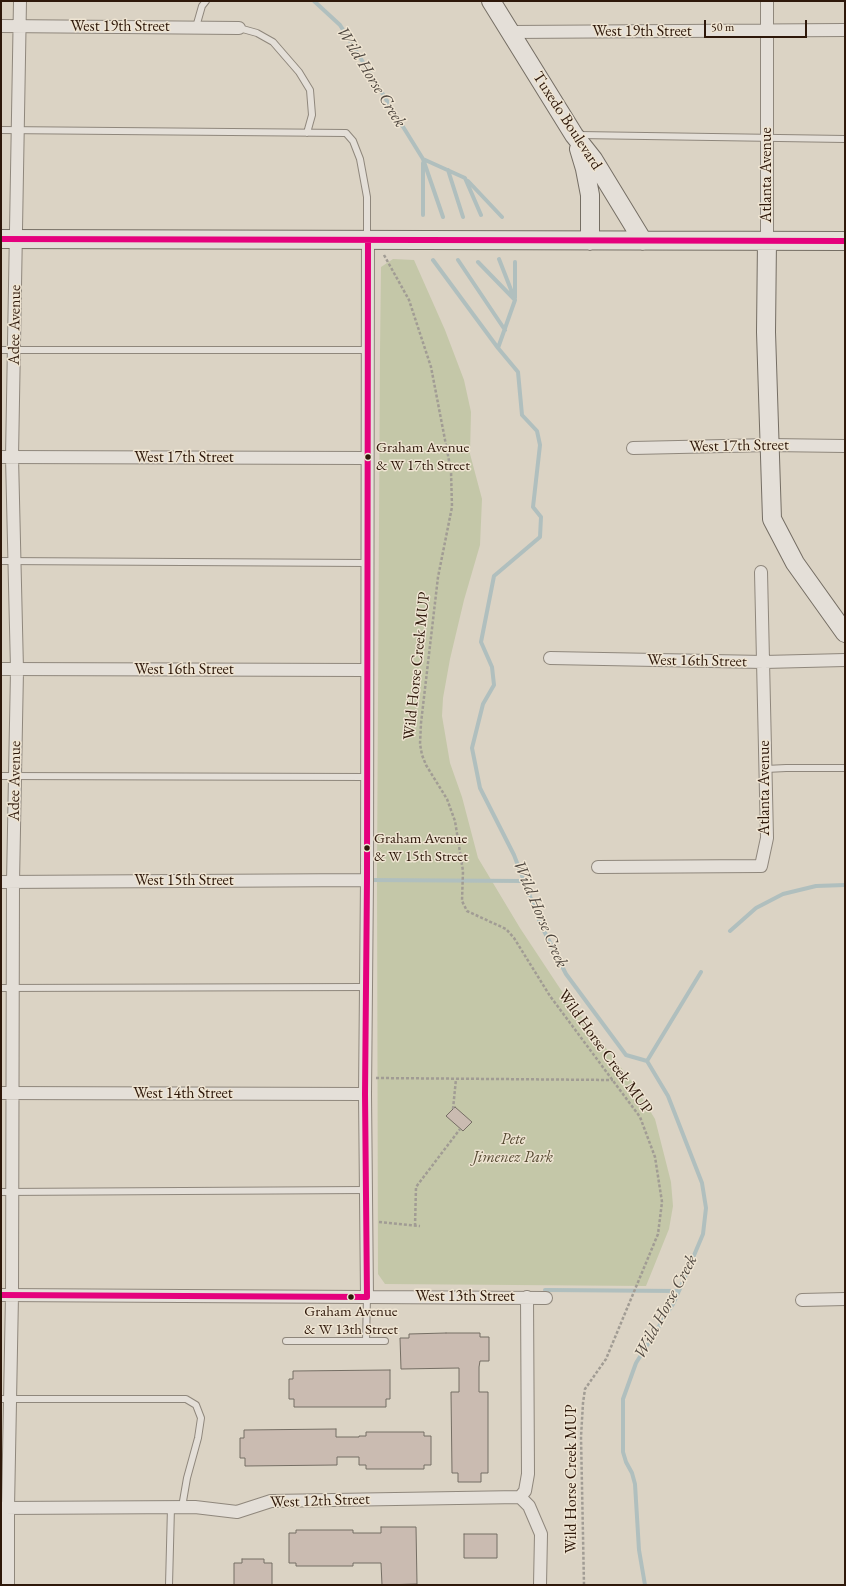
<!DOCTYPE html>
<html>
<head>
<meta charset="utf-8">
<style>
  body { margin:0 }
  #map { position:relative; width:846px; height:1586px; overflow:hidden; background:#dbd3c4; font-family:"EB Garamond",serif }
  canvas { display:block }
  .frame { position:absolute; inset:0; border:2px solid #2e180a; pointer-events:none }
  .scale { position:absolute; left:704px; top:20px; width:103px; height:18px; box-sizing:border-box; border:2px solid #2e180a; border-top:0; padding-left:5px; font-size:12px; line-height:14px; white-space:nowrap; color:#2e180a; -webkit-text-stroke:3px #eee4d2; paint-order:stroke }
</style>
</head>
<body>
<div id="map">
<canvas width="846" height="1586"></canvas>
<div class="frame"></div>
<div class="scale">50 m</div>
</div>
<script>
const ctx = document.querySelector('canvas').getContext('2d');
ctx.lineJoin = 'round';
function fillPath(path, color) {
  ctx.fillStyle = color;
  ctx.fill(path, 'evenodd');
}
function shape(rows) {
  const path = new Path2D();
  for (const r of rows) {
    path.moveTo(r[0], r[1]);
    for (let i = 2; i < r.length; i += 2) path.lineTo(r[i], r[i + 1]);
  }
  return path;
}
function trace(path, color, width, dash) {
  ctx.strokeStyle = color;
  ctx.lineWidth = width;
  ctx.lineCap = dash ? 'butt' : 'round';
  ctx.setLineDash(dash || []);
  ctx.stroke(path);
}
function label(font, color, halo, rows, align = 'center') {
  ctx.font = font + ' "EB Garamond",serif';
  ctx.lineWidth = 3;
  ctx.setLineDash([]);
  ctx.textBaseline = 'middle';
  ctx.strokeStyle = halo;
  ctx.fillStyle = color;
  for (const [text, x, y, turn = 0] of rows) {
    ctx.save();
    ctx.translate(x, y);
    ctx.rotate((+turn || 0) * Math.PI / 180);
    ctx.textAlign = isNaN(turn) ? turn : align;
    if (halo) ctx.strokeText(text, 0, 0);
    ctx.fillText(text, 0, 0);
    ctx.restore();
  }
}
const green = shape([
  [393,259,414,260,445,330,464,380,471,412,470,454,482,499,480,545,464,600,450,659,443,698,442,716,450,763,462,797,478,858,520,928,561,990,633,1083,655,1119,671,1182,673,1206,669,1229,646,1286,385,1284,378,1274,377,873,380,351,381,267]
]);
const stream = shape([
  [314,1,340,25,423,159,465,178,481,215],
  [423,159,443,217],
  [423,163,423,215],
  [448,170,463,217],
  [468,181,502,217],
  [499,259,515,300,498,348,518,372,522,415,537,431,540,445,533,507,541,517,540,537,494,576,481,642,492,667,494,685,483,704,472,748,480,788,514,855,541,925,566,974,626,1055,647,1061,668,1096,702,1183,706,1208,703,1234,679,1291,673,1304,636,1363,623,1399,623,1452,626,1462,632,1473,635,1484,639,1550,645,1585],
  [433,260,498,348],
  [458,260,505,330],
  [478,262,514,299],
  [515,262,515,298],
  [368,880,524,881],
  [730,931,756,908,783,894,816,886,845,885],
  [647,1061,701,972],
  [545,1290,679,1291]
]);
const building = shape([
  [455,1107,472,1122,463,1131,446,1116,455,1107],
  [446,1333,480,1333,480,1337,489,1337,489,1361,480,1361,479,1367,479,1392,488,1392,488,1473,481,1473,481,1482,458,1482,458,1473,452,1473,451,1392,459,1392,459,1368,401,1369,400,1338,409,1338,409,1334,446,1333],
  [390,1370,390,1399,386,1399,386,1407,294,1407,294,1399,289,1399,289,1379,293,1379,293,1371,390,1370],
  [336,1429,336,1437,359,1437,359,1436,366,1436,366,1432,424,1432,424,1436,431,1436,431,1465,424,1465,424,1469,366,1469,366,1465,359,1465,359,1457,337,1457,337,1465,245,1466,245,1458,240,1458,240,1438,244,1438,244,1430,336,1429],
  [381,1527,416,1527,417,1584,382,1585,381,1563,353,1563,353,1566,296,1566,296,1563,289,1563,289,1533,296,1533,296,1530,353,1530,353,1533,381,1533,381,1527],
  [464,1534,497,1534,497,1558,464,1558,464,1534],
  [242,1559,264,1559,264,1563,272,1563,272,1585,234,1585,234,1563,242,1563,242,1559]
]);
const path = shape([
  [384,255,409,300,431,367,451,471,452,507,438,577,421,723,420,744,422,755,426,765,447,799,455,821,463,871,462,901,467,911,506,929,514,938,550,996,640,1117,655,1157,662,1202,658,1234,606,1359,585,1389,583,1403,581,1437,584,1585],
  [376,1078,613,1080],
  [453,1109,456,1079],
  [379,1222,420,1226],
  [415,1226,416,1187,460,1129]
]);
const lane = shape([
  [196,27,202,6,206,1],
  [239,28,257,33,273,42,299,72,310,90,312,115,307,133],
  [1,130,346,133,353,141,360,159,367,197,367,238],
  [579,135,845,139],
  [1,350,368,350],
  [1,561,367,563],
  [766,769,786,768,845,768],
  [1,776,368,777],
  [1,988,366,987],
  [1,1192,366,1190],
  [286,1341,385,1341],
  [366,1341,367,1297],
  [1,1399,186,1399,196,1405,201,1418,198,1438,187,1478,182,1507],
  [169,1585,171,1507]
]);
const street = shape([
  [767,1,767,240],
  [1,26,239,28],
  [510,32,845,30],
  [633,448,770,445,845,446],
  [1,457,367,458],
  [550,658,764,662,845,660],
  [1,669,367,670],
  [598,867,761,866,767,838,761,572],
  [1,882,367,880],
  [1,1093,365,1094],
  [1,1295,546,1298],
  [367,1297,365,1094,367,880,368,240],
  [802,1300,845,1299],
  [520,1497,525,1491,528,1474,527,1297],
  [520,1497,529,1506,541,1534,540,1585],
  [1,1508,195,1507,237,1512,271,1501,520,1497],
  [8,1585,8,1508,12,1295,13,882,17,670,12,457,20,1]
]);
const secondary = shape([
  [491,1,574,135,593,159,643,241],
  [579,149,585,169,590,195,590,241],
  [1,239,845,241],
  [767,240,766,332,772,519,795,563,845,633]
]);
const bus1 = shape([
  [1,239,845,241],
  [1,1295,367,1297],
  [367,1297,365,1094,367,880,368,240]
]);
const markers = [
  [368,457,3.5,"#2e180a"],
  [367,848,3.5,"#2e180a"],
  [351,1297,3.5,"#2e180a"]
];
const busNames = [
  ["Graham Avenue",376,448],
  ["& W 17th Street",376,466],
  ["Graham Avenue",374,839],
  ["& W 15th Street",374,857],
  ["Graham Avenue",351,1312,"center"],
  ["& W 13th Street",351,1330,"center"]
];
const streetNames = [
  ["West 19th Street",120,27],
  ["West 19th Street",642,32],
  ["Tuxedo Boulevard",567,121,57],
  ["Atlanta Avenue",767,175,-90],
  ["Adee Avenue",15,325,-89],
  ["West 17th Street",739,446,-1],
  ["West 17th Street",184,458],
  ["West 16th Street",697,661,1],
  ["Wild Horse Creek MUP",417,666,-84],
  ["West 16th Street",184,670],
  ["Adee Avenue",15,781,-89],
  ["Atlanta Avenue",765,788,-90],
  ["West 15th Street",184,881],
  ["Wild Horse Creek MUP",605,1052,54],
  ["West 14th Street",183,1094],
  ["West 13th Street",465,1297],
  ["Wild Horse Creek MUP",572,1479,-90],
  ["West 12th Street",320,1501,-2]
];
const parkNames = [
  ["Pete",513,1140],
  ["Jimenez Park",513,1158]
];
const waterNames = [
  ["Wild Horse Creek",371,77,58],
  ["Wild Horse Creek",540,914,67],
  ["Wild Horse Creek",666,1307,-62]
];
fillPath(green, '#c4c7a8');
trace(stream, '#b0bfbe', 4);
fillPath(building, '#cabbb1');
trace(building, '#756e64', 1);
trace(lane, '#8f877c', 8);
trace(street, '#8f877c', 14);
trace(secondary, '#756e64', 20);
trace(path, '#a19c94', 2.5, [3, 2]);
trace(lane, '#e4dfd8', 6);
trace(street, '#e4dfd8', 12);
trace(secondary, '#e4dfd8', 18);
trace(bus1, '#e5007d', 6);
for (const [x, y, r, color] of markers) {
  const dot = new Path2D();
  dot.arc(x, y, r, 0, 2 * Math.PI);
  ctx.fillStyle = color;
  ctx.fill(dot);
  trace(dot, '#eee4d2', 1.5);
}
label('15px', '#2e180a', '#eee4d2', busNames, 'left');
label('16px', '#2e180a', '#eee4d2', streetNames);
label('italic 16px', '#564a32', '#eee4d2', parkNames);
label('italic 17px', '#4f473f', '#eee4d2', waterNames);
</script>
</body>
</html>
